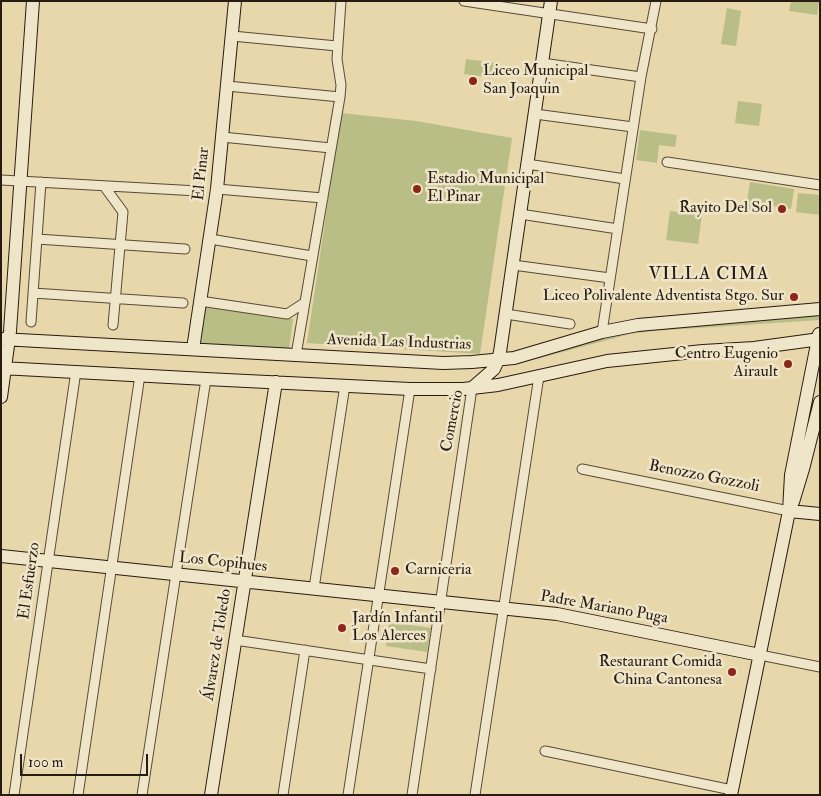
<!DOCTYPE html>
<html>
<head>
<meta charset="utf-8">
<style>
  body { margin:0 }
  #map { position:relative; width:821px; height:796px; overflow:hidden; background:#e7d7aa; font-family:"IM FELL Double Pica",serif }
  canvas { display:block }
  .frame { position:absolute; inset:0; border:2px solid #281b12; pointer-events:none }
  .scale { position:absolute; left:20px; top:754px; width:128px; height:22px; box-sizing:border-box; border:2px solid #281b12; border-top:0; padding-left:6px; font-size:15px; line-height:18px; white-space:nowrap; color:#281b12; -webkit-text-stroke:4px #efe5c8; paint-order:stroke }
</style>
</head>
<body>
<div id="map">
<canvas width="821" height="796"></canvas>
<div class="frame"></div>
<div class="scale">100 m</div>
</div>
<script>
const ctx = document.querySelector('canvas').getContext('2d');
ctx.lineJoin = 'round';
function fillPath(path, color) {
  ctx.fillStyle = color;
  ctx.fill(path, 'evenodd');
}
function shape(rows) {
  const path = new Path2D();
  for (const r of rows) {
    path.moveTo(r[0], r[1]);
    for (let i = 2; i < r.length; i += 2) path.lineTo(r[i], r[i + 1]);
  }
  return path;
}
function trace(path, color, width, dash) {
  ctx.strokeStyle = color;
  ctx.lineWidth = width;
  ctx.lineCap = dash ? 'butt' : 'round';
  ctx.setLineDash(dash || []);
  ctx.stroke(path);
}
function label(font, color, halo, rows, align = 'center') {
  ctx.font = font + ' "IM FELL Double Pica",serif';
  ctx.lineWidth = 5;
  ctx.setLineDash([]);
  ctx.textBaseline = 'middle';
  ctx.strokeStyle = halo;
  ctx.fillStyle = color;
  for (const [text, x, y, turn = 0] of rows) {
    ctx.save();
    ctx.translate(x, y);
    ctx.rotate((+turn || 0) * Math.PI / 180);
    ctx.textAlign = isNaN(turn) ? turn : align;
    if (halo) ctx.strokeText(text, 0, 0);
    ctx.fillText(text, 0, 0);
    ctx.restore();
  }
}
const green = shape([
  [791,1,819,1,817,15,789,11],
  [727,8,741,11,736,46,721,44],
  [466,59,495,63,493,78,464,74],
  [738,101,762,104,759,126,735,123],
  [341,113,416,121,512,138,480,354,307,343],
  [640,130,677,135,675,147,659,145,657,163,636,160],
  [750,182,794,189,791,209,760,204,759,210,745,214],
  [798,193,820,195,820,215,796,212],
  [670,211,702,215,698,244,666,240],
  [205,306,293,319,289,349,199,347],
  [820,315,820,320,653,331,630,334,514,365,512,362,624,331],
  [389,622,431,628,427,652,386,646]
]);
const street = shape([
  [464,1,652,29],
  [232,36,337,46],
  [542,63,641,77],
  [227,86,340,97],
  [535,114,633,127],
  [222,137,331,148],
  [667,162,820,185],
  [527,164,625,179],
  [1,180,198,191],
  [104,186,123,212,113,325],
  [217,189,323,198],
  [520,214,618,229],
  [37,239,185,249],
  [210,239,312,256],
  [513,265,610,278],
  [33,293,183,303],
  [200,301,287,314,304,303],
  [506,314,570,324],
  [31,322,41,182],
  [602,332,641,77,656,1],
  [296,355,340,97,341,85,337,59,341,1],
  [582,469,789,511],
  [314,588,345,385],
  [235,640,431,669],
  [760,655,820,667],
  [545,751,732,790],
  [14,795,76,371],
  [78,795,140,375],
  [142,795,206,379],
  [283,795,305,650],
  [348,795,410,389],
  [412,795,472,388],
  [475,795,539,376]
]);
const secondary = shape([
  [1,339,443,363,472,362,514,358,602,332,638,325,820,309],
  [193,349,217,189,235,1],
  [1,368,206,379,410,389,463,389,498,385,607,361,703,351,754,348,820,339],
  [472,388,494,369,498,360,500,352,551,1],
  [1,397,10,331,33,1],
  [793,502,803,469,820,402],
  [789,511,820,514],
  [1,556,557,614,760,655],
  [211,795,276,382],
  [731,795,786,526,789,511,791,475,819,334]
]);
const markers = [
  [473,81,5,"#8f2418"],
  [417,189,5,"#8f2418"],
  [782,209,5,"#8f2418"],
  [794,297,5,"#8f2418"],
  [788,364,5,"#8f2418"],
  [395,571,5,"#8f2418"],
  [342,628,5,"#8f2418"],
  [732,672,5,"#8f2418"]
];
const poiNames = [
  ["Liceo Municipal",483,72],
  ["San Joaquin",483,90],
  ["Estadio Municipal",427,180],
  ["El Pinar",427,198],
  ["Rayito Del Sol",772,209,"right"],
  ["Liceo Polivalente Adventista Stgo. Sur",784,297,"right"],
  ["Centro Eugenio",778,355,"right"],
  ["Airault",778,373,"right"],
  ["Carniceria",405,571],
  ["Jardín Infantil",352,619],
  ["Los Alerces",352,637],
  ["Restaurant Comida",722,663,"right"],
  ["China Cantonesa",722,681,"right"]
];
const streetNames = [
  ["El Pinar",202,174,-84],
  ["Avenida Las Industrias",399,343,2],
  ["Comercio",453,421,-79],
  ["Benozzo Gozzoli",704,477,11],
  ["Los Copihues",223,563,6],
  ["El Esfuerzo",30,581,-82],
  ["Padre Mariano Puga",604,608,10],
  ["Álvarez de Toledo",218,645,-81]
];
const neighbourhoodNames = [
  ["VILLA CIMA",709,275]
];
fillPath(green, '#b9bd86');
trace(street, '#584a38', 11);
trace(secondary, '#281b12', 14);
trace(street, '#efe5c8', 9);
trace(secondary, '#efe5c8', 12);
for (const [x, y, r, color] of markers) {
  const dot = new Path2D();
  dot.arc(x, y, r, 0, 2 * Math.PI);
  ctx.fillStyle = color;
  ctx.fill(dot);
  trace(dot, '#efe5c8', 2);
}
label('16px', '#281b12', '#efe5c8', poiNames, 'left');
label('16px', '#281b12', '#efe5c8', streetNames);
ctx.letterSpacing = '1px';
label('18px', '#281b12', '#efe5c8', neighbourhoodNames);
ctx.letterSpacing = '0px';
</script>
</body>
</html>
